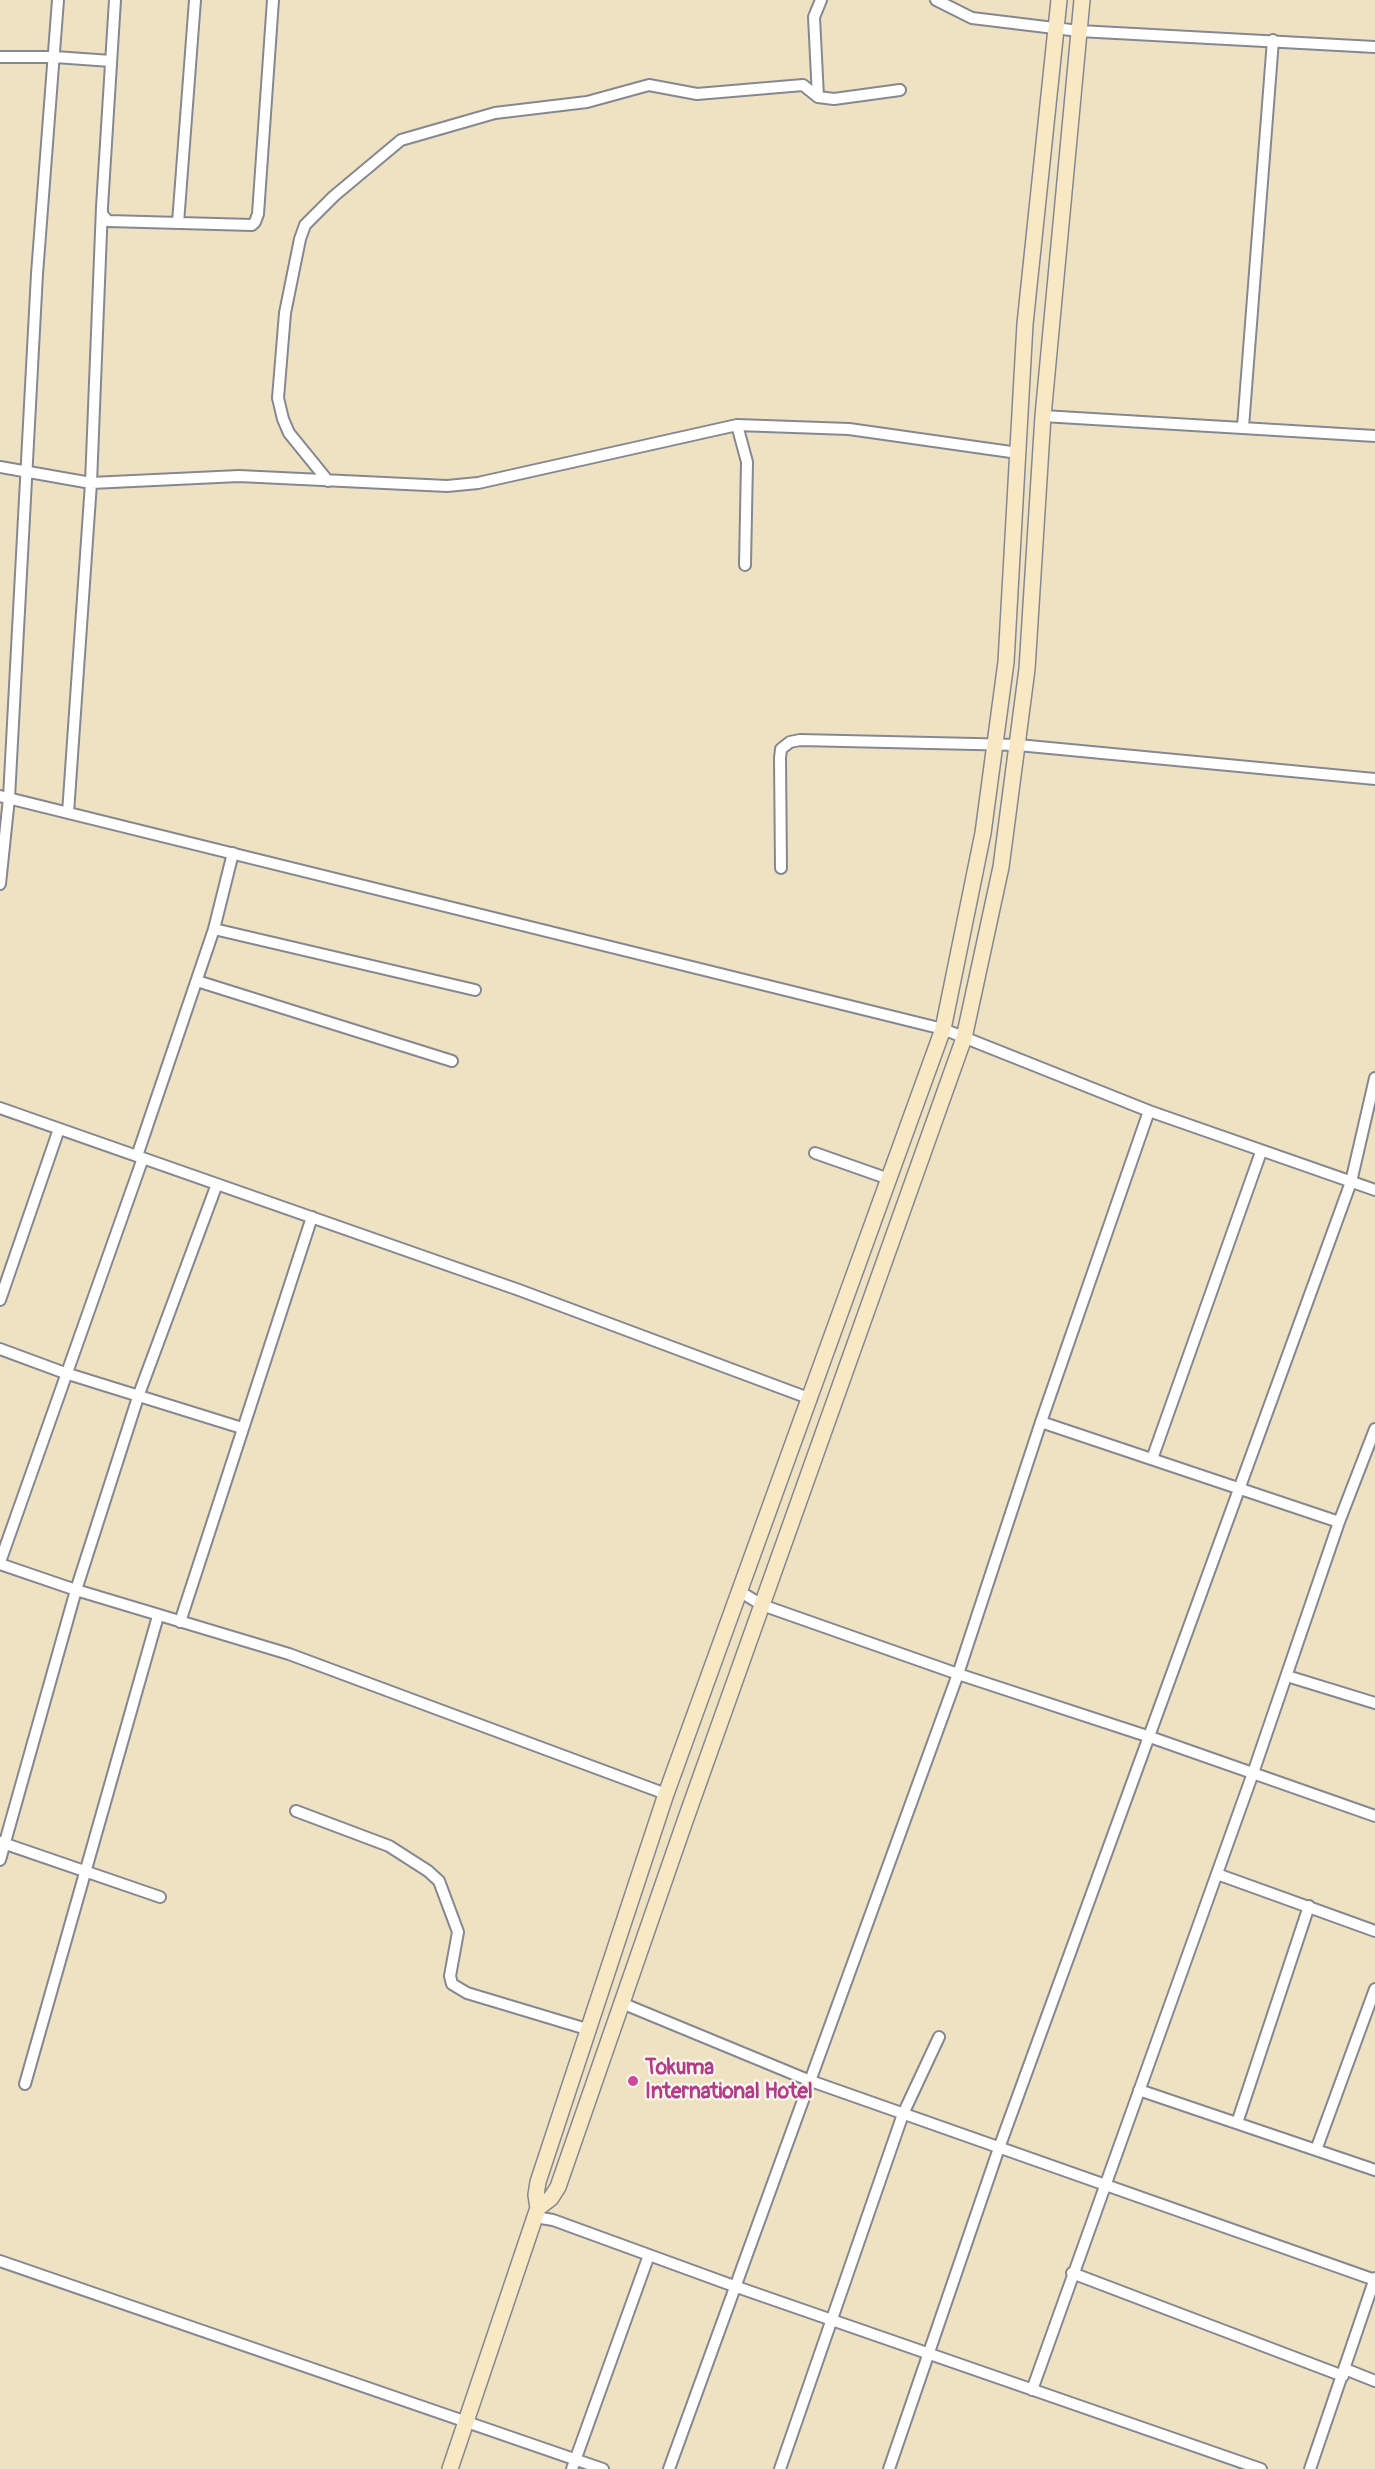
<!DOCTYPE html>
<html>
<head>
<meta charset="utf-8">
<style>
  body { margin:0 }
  canvas { display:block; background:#efe2c3 }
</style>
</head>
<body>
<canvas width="1375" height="2469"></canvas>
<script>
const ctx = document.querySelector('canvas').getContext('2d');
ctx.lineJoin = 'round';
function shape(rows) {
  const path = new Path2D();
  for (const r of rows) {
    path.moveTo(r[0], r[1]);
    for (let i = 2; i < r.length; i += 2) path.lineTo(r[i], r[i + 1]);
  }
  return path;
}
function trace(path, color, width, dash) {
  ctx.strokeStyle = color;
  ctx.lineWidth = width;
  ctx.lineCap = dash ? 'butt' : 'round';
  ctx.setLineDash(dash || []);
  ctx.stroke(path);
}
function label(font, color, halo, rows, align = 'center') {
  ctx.font = font + ' Pangolin,sans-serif';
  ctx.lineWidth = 4.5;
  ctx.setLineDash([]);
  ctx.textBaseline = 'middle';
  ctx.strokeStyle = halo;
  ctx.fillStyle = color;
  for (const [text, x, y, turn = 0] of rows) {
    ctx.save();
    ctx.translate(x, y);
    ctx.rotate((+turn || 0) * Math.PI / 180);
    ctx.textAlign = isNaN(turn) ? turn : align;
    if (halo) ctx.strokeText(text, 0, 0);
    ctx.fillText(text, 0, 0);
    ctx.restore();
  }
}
const street = shape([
  [936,0,972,18,1079,31,1375,47],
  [0,57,55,57,111,61],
  [818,97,814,17,821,0],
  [102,214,108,221,252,225,255,222,258,214,273,0],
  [178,223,195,0],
  [1043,416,1375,436],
  [737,425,747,462,745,565],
  [1243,427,1273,40],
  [0,467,91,483,239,476,447,486,478,483,737,425,849,429,1018,453],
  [328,481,289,433,283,419,278,398,285,313,300,239,305,225,334,196,401,140,495,113,587,102,649,85,697,94,803,85,818,97,834,99,900,90],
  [0,796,943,1029,1149,1111,1375,1190],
  [68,813,91,483,102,207,115,0],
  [781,868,780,758,781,749,790,742,800,740,1018,745,1375,779],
  [0,884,9,798,37,274,58,0],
  [214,929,475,990],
  [197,981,452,1061],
  [0,1108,519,1290,811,1399],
  [815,1153,889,1179],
  [137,1156,214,929,233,853],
  [0,1300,59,1129],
  [0,1349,65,1373,242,1428],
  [1041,1422,1339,1522],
  [1152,1459,1261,1152],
  [0,1562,143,1158],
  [0,1564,76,1590,289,1654,666,1794],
  [739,1591,762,1605,958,1674,1150,1737,1375,1816],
  [180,1622,312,1217],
  [1287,1676,1375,1703],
  [296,1811,389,1846,428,1871,439,1881,458,1932,450,1976,452,1984,467,1993,590,2030],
  [0,1842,160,1897],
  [0,1860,76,1590,139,1394,217,1184],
  [1217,1874,1375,1931],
  [624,2004,808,2080,1375,2280],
  [25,2084,158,1616],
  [1139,2090,1375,2170],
  [1237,2123,1309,1906],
  [1316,2150,1375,1989],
  [535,2217,553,2220,734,2286,1261,2469],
  [0,2261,603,2469],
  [1072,2273,1343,2376],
  [1345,2369,1375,2381],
  [1032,2390,1253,1773,1339,1522,1375,1429],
  [572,2469,649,2255],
  [669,2469,958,1674,1041,1422,1149,1111],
  [780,2469,903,2114,939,2037],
  [889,2469,999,2148,1351,1182,1375,1078],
  [1310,2469,1375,2278]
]);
const secondary = shape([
  [538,2208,551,2198,558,2187,685,1821,964,1038,1001,867,1027,669,1043,416,1082,0],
  [450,2469,538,2208,536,2195,538,2182,666,1794,943,1029,983,833,1006,662,1025,324,1059,0]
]);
const markers = [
  [633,2081,6,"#d1479c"]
];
const hotelNames = [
  ["Tokuma",645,2069],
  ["International Hotel",645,2093]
];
trace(street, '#858890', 14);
trace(secondary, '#858890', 18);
trace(street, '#fff', 10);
trace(secondary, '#f8e8c3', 15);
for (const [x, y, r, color] of markers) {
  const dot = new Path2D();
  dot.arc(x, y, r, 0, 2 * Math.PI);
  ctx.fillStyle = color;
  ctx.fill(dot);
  trace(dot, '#fbf7ec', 2);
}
label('bold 21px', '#b23c85', '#fbf7ec', hotelNames, 'left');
</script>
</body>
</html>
